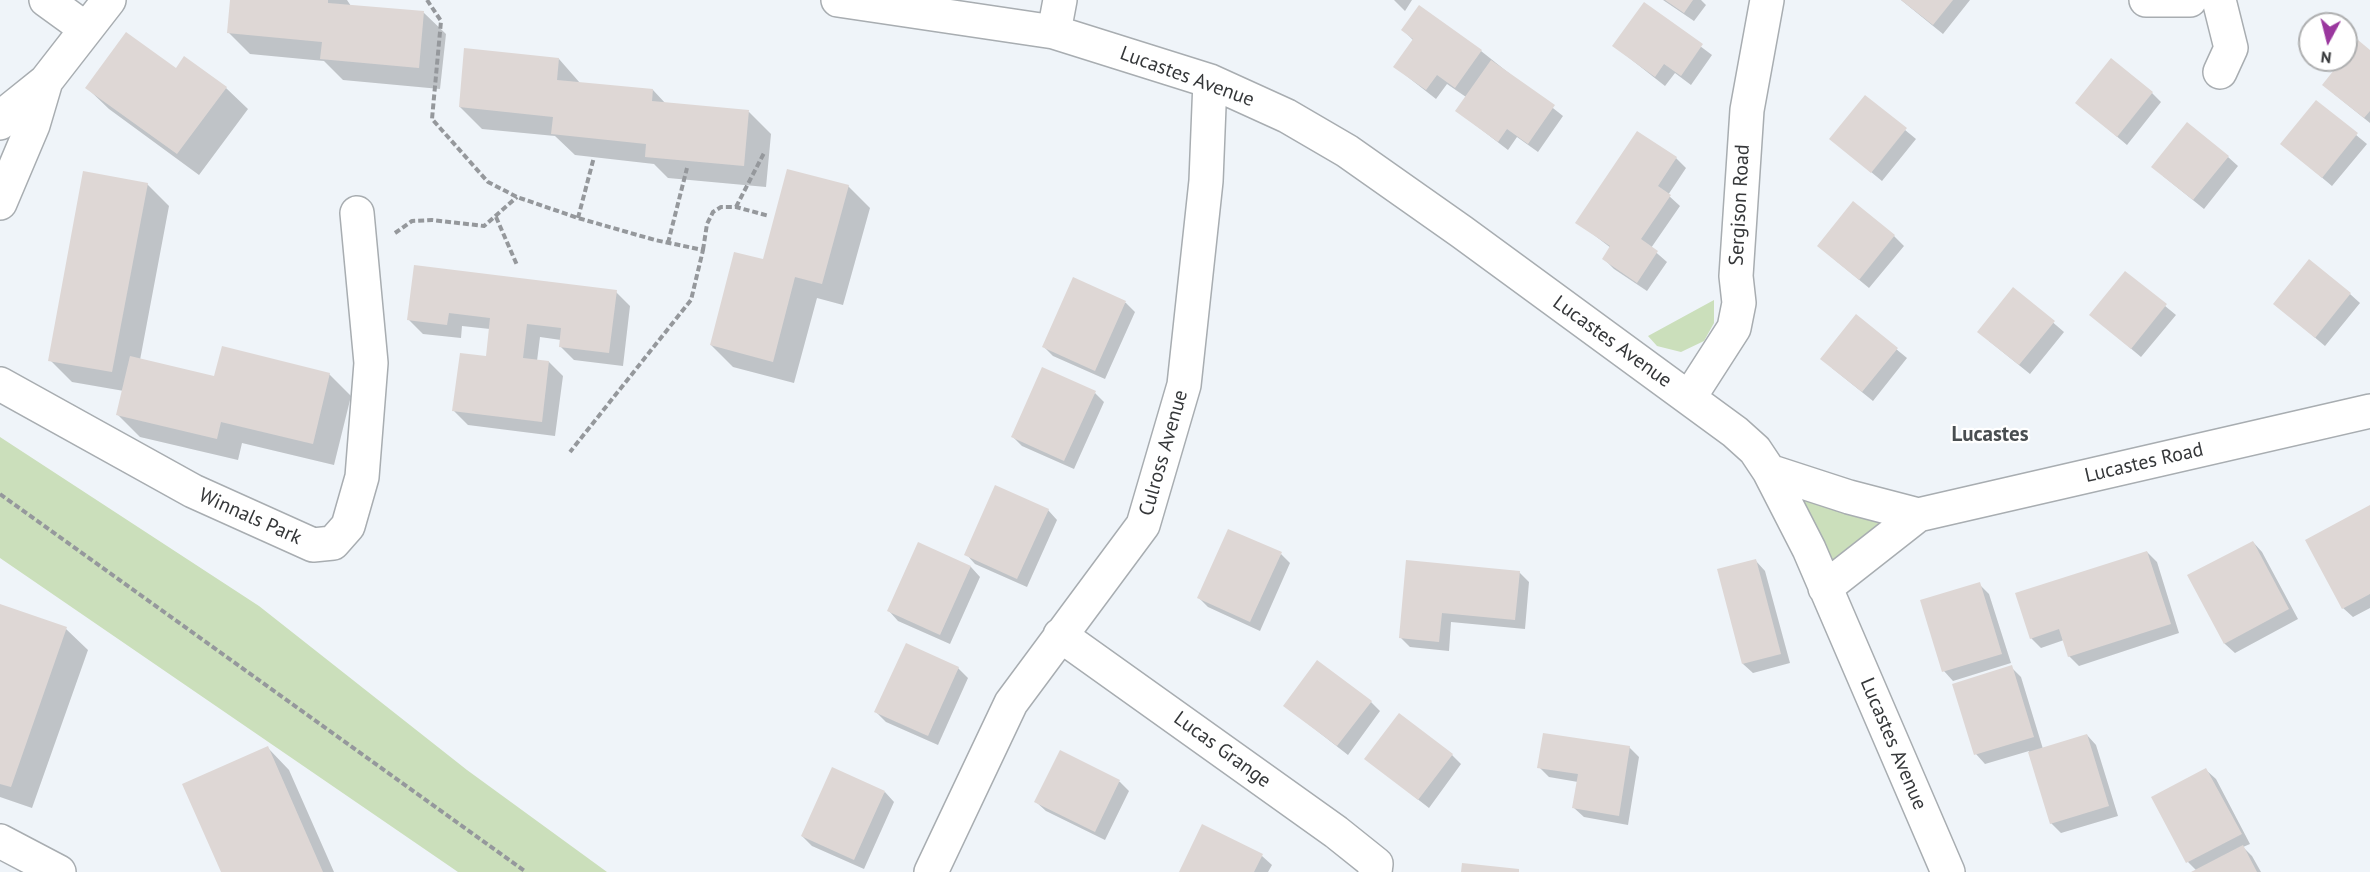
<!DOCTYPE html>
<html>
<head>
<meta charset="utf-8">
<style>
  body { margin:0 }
  #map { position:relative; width:2370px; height:872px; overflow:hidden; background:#eff4f9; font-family:"PT Sans",sans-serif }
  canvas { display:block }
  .north { position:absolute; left:2298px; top:12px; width:60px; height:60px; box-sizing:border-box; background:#fff; border:2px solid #aeafb0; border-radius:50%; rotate:187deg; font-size:16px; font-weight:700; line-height:24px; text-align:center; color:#353739 }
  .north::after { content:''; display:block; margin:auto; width:21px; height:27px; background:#9a379e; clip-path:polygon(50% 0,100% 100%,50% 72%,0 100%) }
</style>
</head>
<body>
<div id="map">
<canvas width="2370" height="872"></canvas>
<div class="north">N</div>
</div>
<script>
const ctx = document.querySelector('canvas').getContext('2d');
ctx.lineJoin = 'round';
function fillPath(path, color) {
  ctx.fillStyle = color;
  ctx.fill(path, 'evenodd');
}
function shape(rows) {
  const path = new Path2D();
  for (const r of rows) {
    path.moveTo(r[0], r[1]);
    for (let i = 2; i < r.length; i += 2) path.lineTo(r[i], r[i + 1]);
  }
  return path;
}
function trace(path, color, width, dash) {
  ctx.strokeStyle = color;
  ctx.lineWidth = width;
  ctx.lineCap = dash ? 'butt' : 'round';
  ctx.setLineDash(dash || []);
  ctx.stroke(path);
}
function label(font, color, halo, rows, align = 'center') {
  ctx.font = font + ' "PT Sans",sans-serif';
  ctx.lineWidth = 4.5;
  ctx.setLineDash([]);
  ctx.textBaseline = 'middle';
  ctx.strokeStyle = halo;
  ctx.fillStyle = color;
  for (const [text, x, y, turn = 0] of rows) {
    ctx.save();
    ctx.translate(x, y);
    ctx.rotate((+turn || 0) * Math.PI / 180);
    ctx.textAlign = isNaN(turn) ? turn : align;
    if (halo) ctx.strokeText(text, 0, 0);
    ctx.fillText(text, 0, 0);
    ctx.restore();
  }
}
const green = shape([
  [1714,300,1714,323,1704,341,1681,352,1657,346,1648,336],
  [0,437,259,606,467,770,607,872,458,872,0,558],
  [1769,471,1918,515,1838,577]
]);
const shadow = shape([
  [231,0,347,0,351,6,424,13,446,34,440,89,343,80,324,61,250,54,228,32],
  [1394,0,1412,0,1405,11],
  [1663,0,1701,0,1706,5,1694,21],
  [1901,0,1970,0,1943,34],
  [1644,4,1712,55,1691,85,1675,73,1665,86,1614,46],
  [1419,7,1481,51,1563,116,1538,152,1517,137,1508,150,1457,111,1466,97,1447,84,1436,99,1395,67,1413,40,1403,30],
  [2370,52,2370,123,2334,94,2346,58],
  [559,59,580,83,653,90,666,104,749,112,771,134,766,187,668,178,654,164,575,155,555,136,482,129,460,107],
  [176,70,226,88,248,109,199,175,109,109,87,88],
  [2152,93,2161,102,2127,145,2077,103],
  [1865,97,1916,139,1882,181,1831,139],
  [2316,102,2367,144,2332,186,2282,144],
  [2228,157,2238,166,2204,209,2163,176],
  [1676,158,1686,168,1668,195,1680,206,1651,248,1667,262,1647,291,1614,269,1604,259,1611,248,1577,222],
  [147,184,169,206,140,360,216,378,329,374,351,396,334,465,242,443,238,460,140,437,118,415,124,391,72,382,50,360],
  [848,186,870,208,843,305,817,298,794,383,733,367,711,345,764,261],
  [1894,236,1904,246,1869,288,1829,255],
  [415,267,616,292,630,306,623,366,574,360,560,346,561,340,540,337,537,361,549,362,563,376,555,436,468,425,454,411,487,357,490,329,462,326,461,338,423,334,409,320],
  [2125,273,2176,315,2141,357,2091,315],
  [1074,279,1126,303,1135,312,1105,379,1053,356,1044,347],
  [2014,289,2064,332,2030,374,1989,341],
  [2350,294,2360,303,2325,346,2275,304],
  [1856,316,1907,358,1873,401,1832,368],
  [1095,393,1104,402,1074,469,1022,446,1013,437],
  [2370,507,2370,608,2353,617,2343,608],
  [1048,510,1057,520,1027,587,975,564,966,554],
  [2253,542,2262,552,2298,619,2235,653,2225,644,2189,576],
  [919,544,971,567,980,577,950,644,898,621,889,611],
  [2147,552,2157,562,2179,633,2079,666,2069,656,2064,640,2041,648,2031,638],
  [1281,554,1290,563,1260,631,1208,607,1199,598],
  [1756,561,1765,571,1790,663,1753,673,1743,664],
  [1408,562,1519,572,1529,582,1525,629,1451,622,1449,651,1410,647,1401,638],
  [1979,584,1989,594,2011,663,1953,681,1944,671],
  [0,605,66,629,88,650,32,808,0,797],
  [2011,667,2021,677,2043,749,2087,735,2096,745,2118,816,2061,833,2051,823,2029,751,1985,764,1976,754],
  [958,668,968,678,938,745,886,722,876,712],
  [1371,702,1380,711,1348,755,1285,706],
  [1629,747,1639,757,1628,825,1584,817,1574,808,1578,782,1549,777,1539,767],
  [268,748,289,770,334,872,222,872],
  [1060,752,1120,782,1129,791,1105,840,1046,811,1036,802],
  [1452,755,1461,764,1429,808,1366,759],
  [2206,770,2216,779,2250,844,2243,847,2252,856,2261,872,2195,872,2197,871,2188,862],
  [885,792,894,802,864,869,812,846,802,836],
  [1203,826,1262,856,1272,865,1268,872,1181,872]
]);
const building = shape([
  [230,0,328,0,328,3,424,11,419,68,320,59,322,42,227,33],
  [1665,0,1693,0,1684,13],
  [1901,0,1953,0,1933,25],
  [1644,2,1703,44,1681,76,1664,64,1655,77,1612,46],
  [1419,5,1482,50,1455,88,1437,75,1426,90,1393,67,1413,39,1401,30],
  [126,32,176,68,184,56,227,87,177,154,85,88],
  [2358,40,2370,50,2370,111,2364,118,2322,85,2342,60,2346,60,2346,55],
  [464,48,559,58,557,80,653,89,652,101,749,110,744,166,645,157,646,144,551,134,553,117,459,107],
  [2111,58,2153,92,2117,137,2075,103],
  [1491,60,1555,105,1528,144,1507,129,1498,142,1455,111],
  [1865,95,1907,128,1871,173,1829,139],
  [2316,100,2358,133,2322,178,2280,144],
  [2187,122,2229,156,2193,200,2151,167],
  [1637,131,1677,157,1658,186,1671,195,1641,239,1658,251,1637,283,1602,259,1610,246,1575,223],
  [787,169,849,185,822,284,795,277,773,362,710,345,734,252,763,259],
  [83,171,148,183,112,372,48,361],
  [1853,201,1895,235,1859,280,1817,246],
  [2309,259,2351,293,2315,338,2273,304],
  [414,265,617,290,609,353,559,347,561,328,527,324,523,358,549,361,542,422,452,411,460,353,486,356,490,318,449,313,447,325,407,320],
  [2125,271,2167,304,2131,349,2089,315],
  [1073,277,1126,301,1095,371,1042,347],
  [2013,287,2055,321,2019,365,1977,332],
  [1856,314,1898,348,1862,392,1820,359],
  [222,346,330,373,313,444,221,422,217,439,116,415,130,356,214,376],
  [1042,367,1096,391,1064,461,1011,437],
  [995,485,1049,509,1017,579,964,555],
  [2370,505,2370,594,2342,609,2305,540],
  [1228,529,1282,552,1250,622,1197,598],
  [2253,541,2289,609,2224,644,2187,575],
  [918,542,971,566,940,635,887,611],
  [2147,551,2171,624,2068,657,2059,629,2030,639,2015,593],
  [1756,559,1781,654,1742,664,1717,569],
  [1406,560,1520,571,1515,620,1442,613,1439,642,1399,638],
  [1980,582,2002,654,1942,672,1920,600],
  [0,604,67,627,11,787,0,784],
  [906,643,959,667,928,736,874,712],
  [1317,660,1372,701,1337,746,1283,706],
  [2012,665,2034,737,1974,755,1952,684],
  [1399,713,1453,754,1418,800,1364,759],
  [1543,733,1630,746,1619,816,1572,808,1578,774,1537,768],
  [2087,734,2109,806,2050,824,2028,752],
  [268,746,323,872,221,872,182,784],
  [1060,750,1120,780,1095,832,1034,802],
  [832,767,885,791,854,860,801,836],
  [2206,768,2242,834,2186,863,2151,797],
  [1202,824,1263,854,1254,872,1179,872],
  [2243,845,2257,872,2191,872],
  [1462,863,1519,869,1519,872,1461,872]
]);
const path = shape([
  [427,0,441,21,432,119,488,182,517,197,578,218,655,240,703,250,691,300,570,452],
  [736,207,764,153],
  [496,217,517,265],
  [578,218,594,157],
  [395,233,412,221,432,220,484,226,517,197],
  [668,243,687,168],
  [703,250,707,224,713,212,721,207,736,207,769,216],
  [0,494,526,872]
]);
const minor = shape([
  [46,0,86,29],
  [838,0,1054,32,1210,81,1287,116,1347,151,1462,232,1735,432,1755,450,1769,471,1809,549,1948,872],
  [2146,0,2190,0],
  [2219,0,2231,48,2220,72],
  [1054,32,1060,0],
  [0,123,10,110,46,81,109,0],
  [0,203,33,125,46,81],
  [0,384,193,491,313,545,333,543,348,526,362,477,371,363,357,213],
  [1689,398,1734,328,1739,303,1736,276,1747,110,1767,0],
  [1769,471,1849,497,1918,515,2370,411],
  [1825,588,1918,515],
  [1060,635,1336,832,1376,864,1375,872],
  [0,841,59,872],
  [931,872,1011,703,1143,525,1184,385,1206,181,1210,81]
]);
const streetNames = [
  ["Lucastes Avenue",1187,77,20],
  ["Sergison Road",1740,205,-87],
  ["Lucastes Avenue",1612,342,36],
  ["Culross Avenue",1164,453,-74],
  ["Lucastes Road",2144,463,-13],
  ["Winnals Park",250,517,24],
  ["Lucastes Avenue",1893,744,67],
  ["Lucas Grange",1222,750,36]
];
const neighbourhoodNames = [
  ["Lucastes",1990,435]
];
fillPath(green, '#cbdfbb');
fillPath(shadow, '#0003');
fillPath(building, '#ded7d5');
trace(minor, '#a8adb1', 36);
trace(path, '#95989c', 4, [6, 3]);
trace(minor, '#fff', 33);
label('20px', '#353739', '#fff', streetNames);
label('bold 21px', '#494e51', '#fff', neighbourhoodNames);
</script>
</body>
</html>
